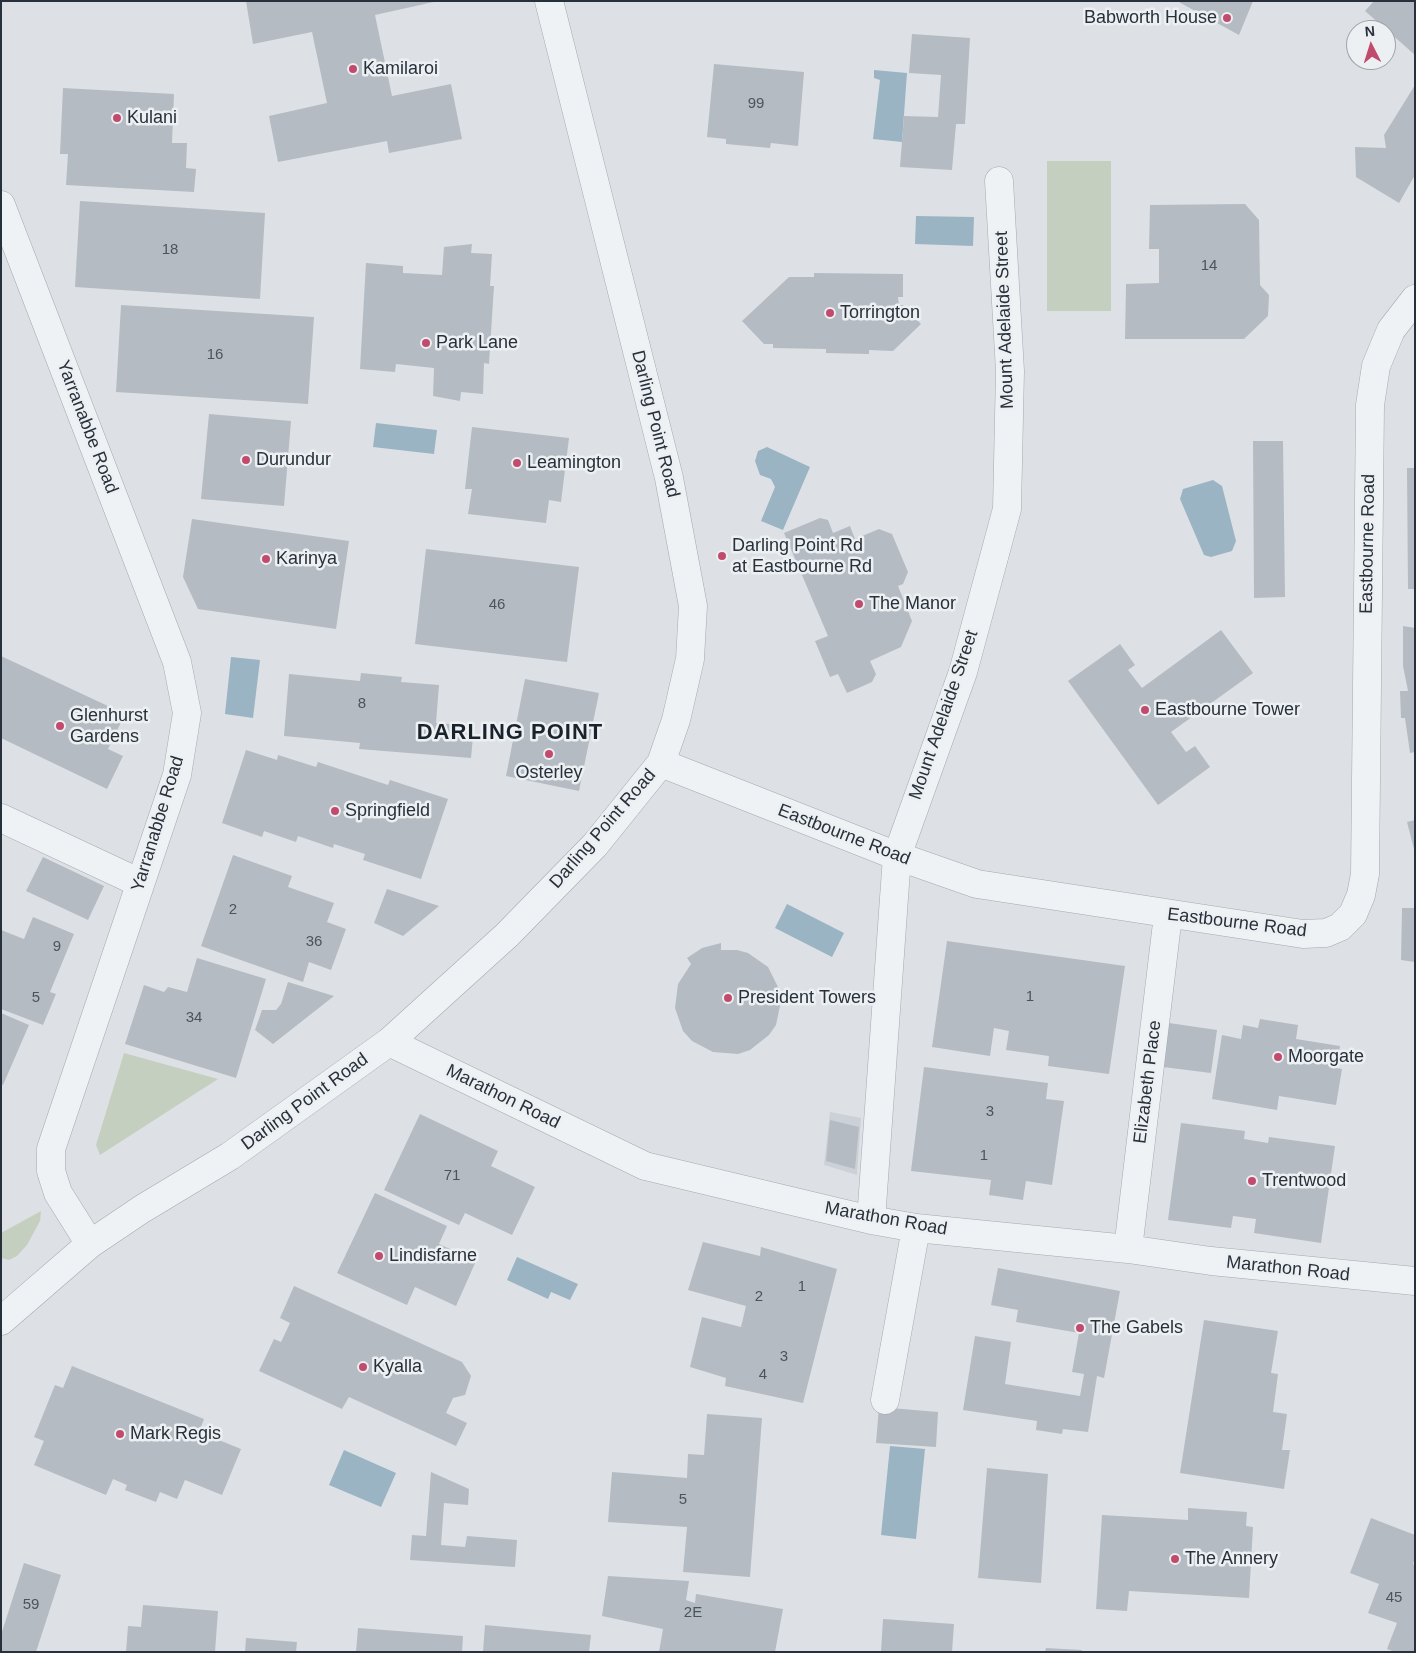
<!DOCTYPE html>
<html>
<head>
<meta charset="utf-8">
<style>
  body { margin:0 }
  #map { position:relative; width:1416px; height:1653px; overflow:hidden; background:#dde1e5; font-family:Arial,sans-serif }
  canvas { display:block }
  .frame { position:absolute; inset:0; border:2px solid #28313b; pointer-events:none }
  .north { position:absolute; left:1346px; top:20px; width:50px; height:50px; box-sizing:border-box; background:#ecf0f3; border:1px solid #9ea4a9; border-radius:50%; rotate:355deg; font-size:14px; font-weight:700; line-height:20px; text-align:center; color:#28313b }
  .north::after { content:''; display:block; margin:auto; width:18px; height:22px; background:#c24b6d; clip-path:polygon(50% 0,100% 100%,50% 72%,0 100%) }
</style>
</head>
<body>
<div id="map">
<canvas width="1416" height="1653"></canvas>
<div class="frame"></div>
<div class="north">N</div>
</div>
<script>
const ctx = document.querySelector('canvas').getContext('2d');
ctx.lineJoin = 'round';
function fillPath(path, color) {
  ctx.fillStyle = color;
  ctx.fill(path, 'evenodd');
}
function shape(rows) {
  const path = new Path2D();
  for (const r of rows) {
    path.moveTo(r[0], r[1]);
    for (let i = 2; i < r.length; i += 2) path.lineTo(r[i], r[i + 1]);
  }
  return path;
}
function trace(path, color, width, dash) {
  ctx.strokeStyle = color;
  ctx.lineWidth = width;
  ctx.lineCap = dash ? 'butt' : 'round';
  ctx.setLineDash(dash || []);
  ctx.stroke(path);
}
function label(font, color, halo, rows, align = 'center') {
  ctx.font = font + ' Arial,sans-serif';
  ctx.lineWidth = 5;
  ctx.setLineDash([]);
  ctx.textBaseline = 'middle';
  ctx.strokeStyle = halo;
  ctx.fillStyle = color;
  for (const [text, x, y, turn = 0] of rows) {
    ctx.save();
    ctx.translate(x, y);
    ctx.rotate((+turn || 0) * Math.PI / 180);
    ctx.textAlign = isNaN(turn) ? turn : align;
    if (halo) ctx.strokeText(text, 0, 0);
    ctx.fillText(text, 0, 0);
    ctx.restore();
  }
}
const built = shape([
  [830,1112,861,1118,857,1175,824,1165]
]);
const green = shape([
  [1047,161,1111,161,1111,311,1047,311],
  [124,1053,218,1079,100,1155,96,1145],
  [41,1211,40,1221,27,1245,17,1256,9,1260,1,1258,1,1233]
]);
const water = shape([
  [874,70,907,73,902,142,873,139,880,80,874,78],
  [916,216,974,217,973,246,915,244],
  [376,423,437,430,434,454,373,447],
  [767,447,810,467,783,530,761,521,775,487,771,479,760,475,755,461,758,451],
  [1213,480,1222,486,1236,541,1232,551,1211,557,1204,555,1180,499,1183,489],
  [231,657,260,660,253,718,225,714],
  [787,904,844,933,832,957,775,928],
  [517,1257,578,1284,570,1300,551,1292,548,1299,507,1280],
  [890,1446,925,1449,916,1539,881,1535],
  [344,1450,396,1473,381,1507,329,1485]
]);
const building = shape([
  [246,1,438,1,375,15,392,96,451,84,462,139,389,153,387,141,278,162,269,116,327,103,312,32,253,44],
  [1177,1,1253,1,1239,35],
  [1374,1,1415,1,1415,55,1365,11],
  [912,34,970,38,965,124,956,124,952,170,900,167,904,116,938,117,941,75,909,73],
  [714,64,804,72,798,146,771,143,770,148,726,144,726,139,707,137],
  [1415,85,1415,175,1399,203,1356,177,1355,147,1386,148,1384,135],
  [63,88,174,94,172,143,187,143,186,168,196,169,194,192,66,185,68,154,60,154],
  [80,201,265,213,260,299,75,287],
  [1245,204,1259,220,1260,285,1269,295,1268,316,1244,339,1125,339,1126,284,1159,283,1159,249,1149,249,1150,205],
  [472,244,471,253,492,254,490,286,494,286,489,364,484,363,483,394,461,392,460,401,433,396,434,368,396,364,395,372,360,369,366,263,403,266,403,273,442,275,444,247],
  [814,273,903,274,903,297,898,297,899,305,903,305,921,324,893,351,869,350,869,354,826,353,826,349,773,348,773,344,764,344,742,321,789,277,814,277],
  [121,305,314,317,308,404,116,392],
  [209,414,291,421,284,506,201,499],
  [472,427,569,438,561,502,549,500,546,523,468,514,472,489,465,489],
  [1253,441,1283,441,1285,597,1254,598],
  [1407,468,1415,468,1415,589,1408,589],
  [820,518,828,520,833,533,850,526,855,539,879,529,892,534,908,572,903,584,898,586,912,621,901,647,870,661,876,674,872,682,847,693,838,674,830,677,815,641,828,636,784,533],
  [192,519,349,541,336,629,198,609,183,577],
  [426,549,579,567,567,662,415,644],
  [1403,626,1415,628,1415,752,1410,753,1405,718,1401,718,1400,691,1408,691,1403,666],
  [1221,630,1253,673,1171,732,1186,752,1195,746,1210,767,1158,805,1068,681,1120,644,1135,665,1128,670,1142,688],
  [1,656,125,714,108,749,123,756,107,789,1,738],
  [361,673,402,677,401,682,439,685,436,723,474,726,471,758,359,749,360,743,284,736,289,674,360,681],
  [525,679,599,693,579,791,506,776],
  [246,750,277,760,278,755,316,767,318,762,388,785,390,780,448,799,421,879,363,860,365,854,334,844,333,848,298,836,296,842,264,831,262,837,222,823],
  [1415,820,1415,849,1414,849,1407,822],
  [233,855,292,876,288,887,334,903,327,922,346,929,331,970,309,962,303,982,201,946],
  [43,857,104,886,88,920,26,891],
  [387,889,439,906,403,936,374,923],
  [1402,908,1415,908,1415,962,1401,960],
  [33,917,74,934,50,992,56,994,43,1025,1,1009,1,930,24,939],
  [947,941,1125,966,1109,1074,1048,1066,1049,1056,1006,1050,1009,1031,994,1028,990,1056,932,1047],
  [721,943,721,950,737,950,748,953,768,967,779,989,781,1001,776,1025,769,1035,750,1050,738,1054,713,1052,692,1041,683,1031,675,1008,678,984,691,964,687,958,702,948],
  [197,958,266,979,236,1078,125,1044,144,985,164,992,168,987,187,992],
  [288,982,334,996,273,1044,255,1030,262,1010,276,1010,281,1004],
  [1,1013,29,1025,3,1085,1,1084],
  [1260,1019,1298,1025,1296,1039,1340,1046,1336,1068,1342,1069,1336,1105,1279,1096,1277,1110,1212,1099,1222,1035,1241,1039,1243,1025,1258,1028],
  [1169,1023,1217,1030,1211,1073,1163,1067],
  [924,1067,1048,1083,1046,1099,1064,1101,1052,1185,1026,1181,1023,1200,989,1195,991,1180,911,1171],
  [420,1114,498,1151,491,1166,535,1187,512,1235,465,1213,459,1225,384,1190],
  [830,1120,859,1127,855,1169,826,1161],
  [1181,1123,1245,1131,1244,1139,1268,1143,1269,1137,1335,1146,1321,1243,1254,1233,1256,1219,1233,1216,1231,1228,1168,1220],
  [375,1193,447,1226,439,1244,476,1261,456,1306,415,1287,407,1305,337,1273],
  [703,1242,760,1256,761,1247,837,1269,803,1403,725,1386,726,1378,690,1367,702,1317,741,1327,746,1306,688,1290],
  [998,1268,1120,1291,1104,1378,1097,1376,1088,1432,1063,1429,1062,1434,1036,1430,1037,1421,963,1410,975,1336,1011,1342,1005,1384,1080,1396,1084,1374,1072,1372,1079,1333,1016,1322,1018,1310,991,1305],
  [294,1286,462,1362,471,1376,465,1395,453,1398,446,1413,467,1423,456,1446,349,1397,342,1409,259,1371,274,1339,281,1342,290,1323,280,1318],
  [1204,1320,1278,1331,1271,1373,1278,1374,1273,1412,1287,1414,1282,1450,1290,1450,1284,1489,1180,1473],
  [72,1366,204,1419,199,1432,241,1449,222,1495,185,1480,177,1499,160,1492,156,1502,125,1490,127,1485,113,1479,106,1495,34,1465,44,1441,34,1437,55,1385,63,1388],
  [879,1407,938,1412,936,1447,876,1443],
  [707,1414,762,1418,750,1577,683,1572,687,1527,608,1522,612,1472,687,1478,688,1454,704,1455],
  [987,1468,1048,1474,1041,1583,978,1578],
  [431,1472,469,1489,468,1505,444,1503,441,1545,465,1547,467,1536,517,1540,515,1567,410,1560,412,1535,426,1536],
  [1188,1508,1247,1512,1246,1526,1253,1527,1249,1598,1129,1591,1127,1611,1096,1609,1102,1515,1188,1520],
  [1371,1518,1415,1535,1415,1558,1413,1564,1415,1565,1415,1652,1395,1652,1387,1649,1397,1623,1368,1613,1379,1584,1350,1573],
  [24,1563,61,1575,36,1652,1,1652,1,1635],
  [608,1576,689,1581,686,1600,695,1603,696,1594,783,1609,775,1652,659,1652,663,1629,602,1616],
  [143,1605,218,1611,215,1652,126,1652,128,1626,141,1627],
  [883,1619,954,1624,952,1652,881,1652],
  [485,1625,591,1635,589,1652,483,1652],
  [358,1628,463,1636,462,1652,356,1652],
  [246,1638,297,1642,296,1652,245,1652],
  [1046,1648,1082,1650,1082,1652,1045,1652]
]);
const minor = shape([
  [1,205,177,662,187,713,177,775,51,1149,51,1171,58,1193,90,1244],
  [661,763,897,856,977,884,1303,934,1326,933,1340,927,1353,914,1361,895,1365,874,1370,405,1376,366,1391,330,1415,299],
  [1,818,140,883],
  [389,1042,645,1166,871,1220,916,1228,1128,1249,1211,1261,1415,1281],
  [871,1220,897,856,963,672,1007,509,1010,371,999,181],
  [1128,1249,1168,915],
  [1,1321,90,1244,142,1209,230,1156,389,1042,507,935,595,845,661,763,676,720,690,659,693,606,669,478,549,1],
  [885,1400,916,1228]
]);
const markers = [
  [1227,18,5,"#c24b6d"],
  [353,69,5,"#c24b6d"],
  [117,118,5,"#c24b6d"],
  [830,313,5,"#c24b6d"],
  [426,343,5,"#c24b6d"],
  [246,460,5,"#c24b6d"],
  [517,463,5,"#c24b6d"],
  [722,556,5,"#c24b6d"],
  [266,559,5,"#c24b6d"],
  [859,604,5,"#c24b6d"],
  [1145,710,5,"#c24b6d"],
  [60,726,5,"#c24b6d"],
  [549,754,5,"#c24b6d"],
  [335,811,5,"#c24b6d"],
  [728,998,5,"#c24b6d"],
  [1278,1057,5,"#c24b6d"],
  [1252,1181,5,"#c24b6d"],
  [379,1256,5,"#c24b6d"],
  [1080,1328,5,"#c24b6d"],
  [363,1367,5,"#c24b6d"],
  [120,1434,5,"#c24b6d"],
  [1175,1559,5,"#c24b6d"]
];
const numberNames = [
  ["99",756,104],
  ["18",170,250],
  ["14",1209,266],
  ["16",215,355],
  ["46",497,605],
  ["8",362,704],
  ["2",233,910],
  ["36",314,942],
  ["9",57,947],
  ["1",1030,997],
  ["5",36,998],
  ["34",194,1018],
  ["3",990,1112],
  ["1",984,1156],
  ["71",452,1176],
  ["1",802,1287],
  ["2",759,1297],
  ["3",784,1357],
  ["4",763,1375],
  ["5",683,1500],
  ["45",1394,1598],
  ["59",31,1605],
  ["2E",693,1613]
];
const poiNames = [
  ["Babworth House",1217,18,"right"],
  ["Kamilaroi",363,69],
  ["Kulani",127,118],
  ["Torrington",840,313],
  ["Park Lane",436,343],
  ["Durundur",256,460],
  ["Leamington",527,463],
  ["Darling Point Rd",732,546],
  ["at Eastbourne Rd",732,567],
  ["Karinya",276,559],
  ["The Manor",869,604],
  ["Eastbourne Tower",1155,710],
  ["Glenhurst",70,716],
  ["Gardens",70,737],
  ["Osterley",549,773,"center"],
  ["Springfield",345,811],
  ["President Towers",738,998],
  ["Moorgate",1288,1057],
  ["Trentwood",1262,1181],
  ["Lindisfarne",389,1256],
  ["The Gabels",1090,1328],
  ["Kyalla",373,1367],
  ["Mark Regis",130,1434],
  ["The Annery",1185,1559]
];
const streetNames = [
  ["Mount Adelaide Street",1005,320,-92],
  ["Darling Point Road",655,424,76],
  ["Yarranabbe Road",87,427,69],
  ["Eastbourne Road",1368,544,-89],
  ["Mount Adelaide Street",944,715,-71],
  ["Yarranabbe Road",158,824,-73],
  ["Darling Point Road",603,829,-49],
  ["Eastbourne Road",844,835,21],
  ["Eastbourne Road",1237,923,7],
  ["Elizabeth Place",1148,1082,-83],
  ["Marathon Road",503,1097,26],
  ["Darling Point Road",305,1102,-36],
  ["Marathon Road",886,1219,10],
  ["Marathon Road",1288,1269,6]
];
const districtNames = [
  ["DARLING POINT",510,733]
];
fillPath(built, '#cbd1d7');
fillPath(green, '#c5cfbf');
fillPath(water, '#9ab4c3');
fillPath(building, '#b5bbc2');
trace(minor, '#a3a9af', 29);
trace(minor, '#eff2f4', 28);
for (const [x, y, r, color] of markers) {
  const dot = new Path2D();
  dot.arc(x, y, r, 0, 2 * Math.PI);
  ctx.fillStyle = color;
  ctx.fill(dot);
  trace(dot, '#ecf0f3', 2);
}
label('15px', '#4b545d', null, numberNames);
label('18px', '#28313b', '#ecf0f3', poiNames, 'left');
label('18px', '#28313b', '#ecf0f3', streetNames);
ctx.letterSpacing = '1px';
label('bold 22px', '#1a222b', '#ecf0f3', districtNames);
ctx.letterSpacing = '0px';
</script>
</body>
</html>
